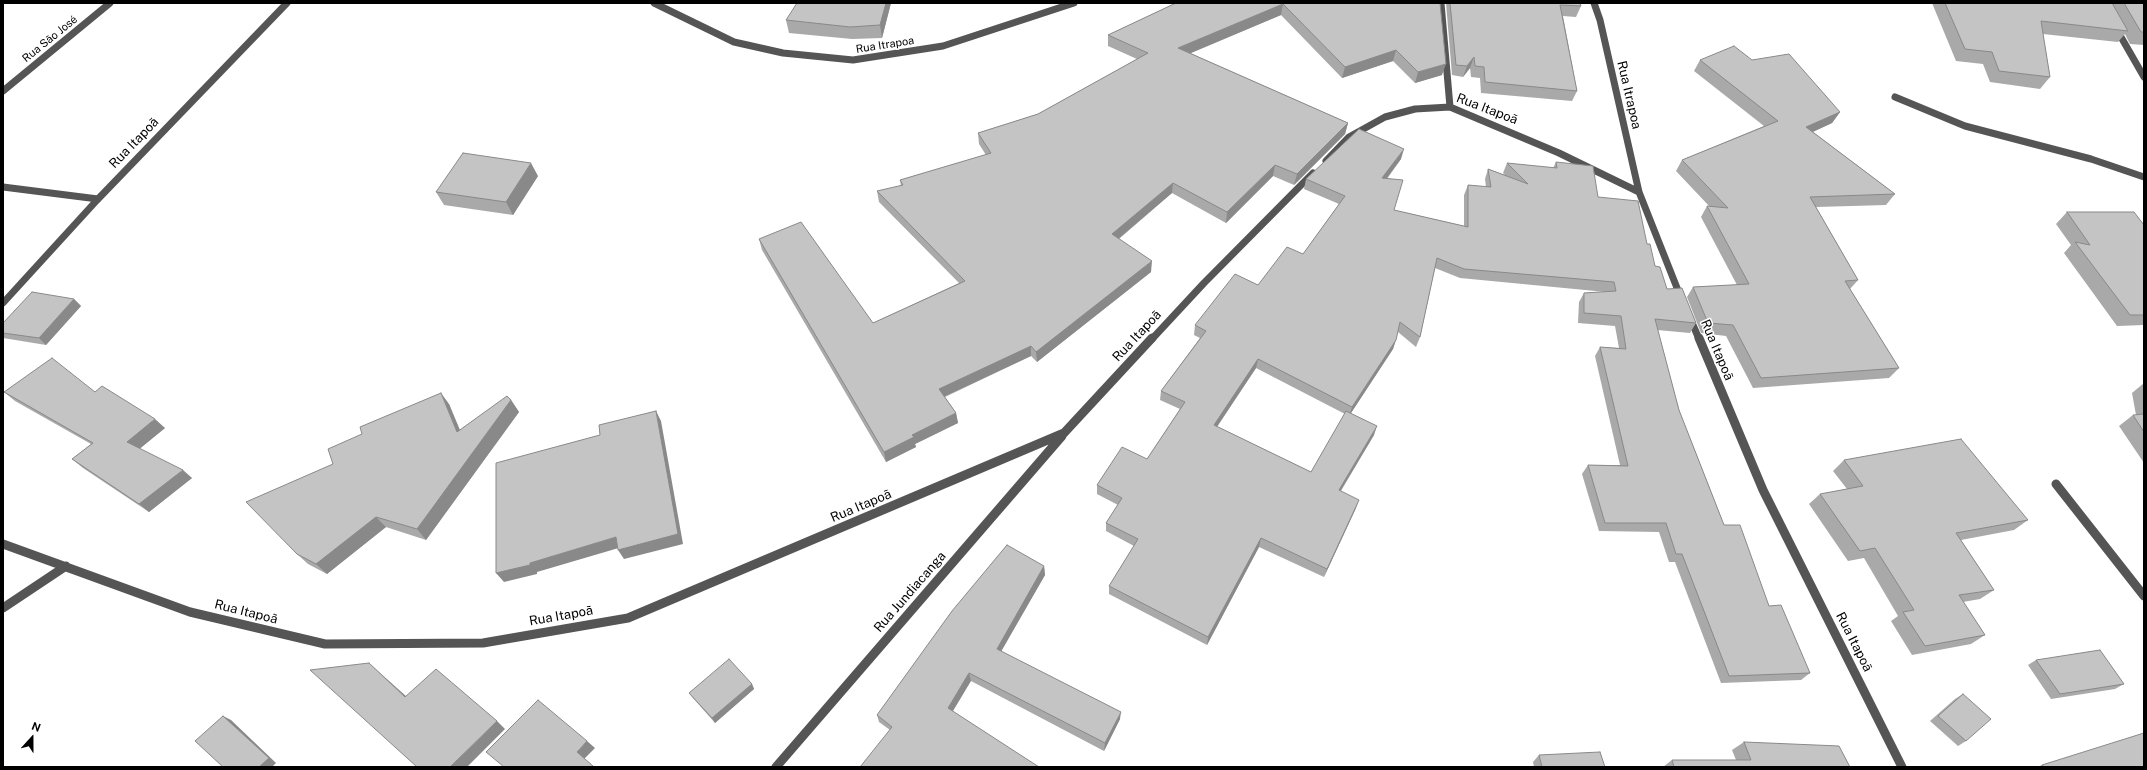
<!DOCTYPE html>
<html>
<head>
<meta charset="utf-8">
<style>
  body { margin:0 }
  #map { position:relative; width:2147px; height:770px; overflow:hidden; background:#fff; font-family:"Public Sans",sans-serif }
  canvas { display:block }
  .frame { position:absolute; inset:0; border:4px solid #000; pointer-events:none }
  .north { position:absolute; left:12px; top:718px; width:40px; height:40px; -webkit-text-stroke:3px #fff; paint-order:stroke; rotate:21deg; font-size:11px; font-weight:700; line-height:16px; text-align:center; color:#000 }
  .north::after { content:''; display:block; margin:auto; width:14px; height:18px; background:#000; clip-path:polygon(50% 0,100% 100%,50% 72%,0 100%) }
</style>
</head>
<body>
<div id="map">
<canvas width="2147" height="770"></canvas>
<div class="frame"></div>
<div class="north">N</div>
</div>
<script>
const ctx = document.querySelector('canvas').getContext('2d');
ctx.lineJoin = 'round';
function shape(rows) {
  const path = new Path2D();
  for (const r of rows) {
    path.moveTo(r[0], r[1]);
    for (let i = 2; i < r.length; i += 2) path.lineTo(r[i], r[i + 1]);
  }
  return path;
}
function trace(path, color, width, dash) {
  ctx.strokeStyle = color;
  ctx.lineWidth = width;
  ctx.lineCap = dash ? 'butt' : 'round';
  ctx.setLineDash(dash || []);
  ctx.stroke(path);
}
function fillPath(path, color) {
  ctx.fillStyle = color;
  ctx.fill(path, 'evenodd');
}
function label(font, color, halo, rows, align = 'center') {
  ctx.font = font + ' "Public Sans",sans-serif';
  ctx.lineWidth = 3;
  ctx.setLineDash([]);
  ctx.textBaseline = 'middle';
  ctx.strokeStyle = halo;
  ctx.fillStyle = color;
  for (const [text, x, y, turn = 0] of rows) {
    ctx.save();
    ctx.translate(x, y);
    ctx.rotate((+turn || 0) * Math.PI / 180);
    ctx.textAlign = isNaN(turn) ? turn : align;
    if (halo) ctx.strokeText(text, 0, 0);
    ctx.fillText(text, 0, 0);
    ctx.restore();
  }
}
const lane = shape([
  [1895,97,1965,126,2091,159,2144,177]
]);
const streetFar1 = shape([
  [654,3,734,42,783,53,853,60,943,46,1074,3],
  [1441,3,1450,107],
  [1594,3,1600,20,1639,192,1681,298],
  [2117,30,2144,77],
  [3,91,110,3],
  [1326,161,1349,137,1385,117,1415,109,1450,107,1559,153,1639,192],
  [3,187,98,199],
  [3,303,98,199,287,3],
  [1690,318,1699,339],
  [1152,339,1204,283,1313,173]
]);
const street = shape([
  [1699,338,1763,490,1902,767],
  [2056,484,2144,596],
  [3,544,190,612,325,644,483,643,628,618,1064,433,1152,338],
  [3,608,66,566],
  [776,767,1062,436]
]);
const wall = shape([
  [891,3,882,38,852,39,789,33,786,20],
  [1176,3,1440,3,1442,75,1415,83,1393,61,1342,78,1281,15,1190,53,1348,123,1345,134,1294,185,1273,176,1226,223,1172,193,1119,239,1151,272,1037,362,1031,356,945,397,956,413,958,423,915,444,916,447,886,462,762,250,759,239,873,323,959,283,879,202,877,191,901,186,900,180,986,155,979,144,978,133,1038,114,1137,59,1108,46,1108,35],
  [1446,3,1580,3,1581,6,1576,17,1563,16,1577,91,1572,101,1481,93,1480,78,1471,77,1470,68,1463,77,1452,75],
  [1932,3,2144,3,2144,45,2130,44,2125,34,2118,42,2043,34,2050,77,2040,89,1990,82,1983,64,1956,61],
  [1700,60,1752,60,1840,112,1832,123,1813,132,1895,194,1886,205,1816,207,1858,280,1850,289,1899,368,1889,378,1753,388,1726,336,1701,333,1687,297,1693,287,1737,285,1701,217,1707,206,1710,207,1676,171,1682,160,1764,126,1694,71],
  [1401,159,1387,179,1394,210,1464,226,1464,195,1468,185,1486,187,1485,179,1488,169,1505,175,1503,173,1507,163,1553,168,1556,162,1598,197,1647,244,1655,266,1667,289,1696,323,1690,333,1657,330,1679,410,1724,525,1769,606,1810,673,1801,680,1721,683,1675,562,1669,562,1659,532,1599,531,1582,474,1588,465,1620,465,1595,356,1600,347,1619,348,1615,326,1578,323,1579,302,1584,293,1606,292,1460,278,1435,268,1420,337,1416,347,1398,332,1393,349,1351,413,1374,435,1341,491,1356,508,1324,577,1259,547,1207,645,1109,594,1109,586,1134,546,1106,531,1106,523,1118,505,1097,494,1097,485,1147,459,1180,409,1160,400,1161,391,1200,338,1194,335,1195,325,1258,285,1303,254,1339,204,1304,189,1306,179],
  [1256,368,1345,414,1311,472,1217,427],
  [538,176,513,215,444,205,436,192],
  [2067,212,2144,225,2144,325,2117,326,2064,253,2071,245,2056,224],
  [74,299,81,306,46,345,3,338,3,323],
  [2144,383,2144,463,2119,426,2133,415,2136,415,2132,393],
  [4,392,95,392,165,428,139,449,192,478,149,512,83,468,72,459,91,444,15,401],
  [511,400,519,412,426,540,386,527,327,574,308,564,297,554,333,464,449,404,460,430],
  [1844,460,2028,520,2014,530,1961,540,1994,590,1980,599,1963,602,1985,635,1971,644,1912,655,1891,621,1898,616,1864,558,1848,561,1809,504,1820,494,1847,489,1833,471],
  [1044,566,1045,575,1001,651,1120,719,1104,751,971,681,890,730,879,722,877,715],
  [2036,660,2124,684,2115,689,2051,699,2028,665],
  [752,684,754,689,715,723,693,698,689,693],
  [1963,694,1966,741,1958,746,1930,721,1955,699],
  [1744,742,1850,767,1663,767,1672,760,1736,760,1732,750],
  [1539,755,1605,767,1534,767,1533,762],
  [2042,765,2144,767,2037,767]
]);
const shadedWall = shape([
  [886,3,891,3,882,38,880,25],
  [1283,4,1281,15,1177,59,1178,48],
  [1396,50,1393,61,1342,78,1345,67],
  [1474,57,1470,68,1463,77,1467,66],
  [1446,64,1442,75,1415,83,1418,72],
  [1840,112,1832,123,1799,138,1806,127],
  [1348,123,1345,134,1294,185,1297,174],
  [1404,149,1401,159,1379,188,1382,178],
  [531,163,538,176,513,215,506,202],
  [1275,165,1273,176,1226,223,1227,212],
  [1173,183,1172,193,1112,244,1112,234],
  [1152,261,1151,272,1037,362,1036,352],
  [74,299,81,306,46,345,39,338],
  [1396,340,1393,349,1349,416,1352,407],
  [1031,346,1031,356,941,398,939,389],
  [1258,359,1256,368,1212,434,1214,425],
  [441,393,449,404,465,443,457,432],
  [511,400,519,412,426,540,417,529],
  [656,411,661,421,683,544,624,559,618,550],
  [956,413,958,423,915,444,916,447,886,462,884,452,912,435],
  [155,419,165,428,137,451,127,442],
  [1377,426,1374,435,1336,498,1339,490],
  [183,470,192,478,149,512,139,504],
  [1359,500,1356,508,1324,577,1327,569],
  [376,517,386,527,327,574,316,564],
  [616,537,622,547,537,572,537,574,504,582,496,573],
  [1261,538,1259,547,1207,645,1208,637],
  [1044,566,1045,575,998,657,997,649],
  [369,663,379,672,416,705,405,697],
  [969,673,971,681,950,716,948,708],
  [752,684,754,689,715,723,712,718],
  [1121,712,1120,719,1104,751,1105,743],
  [223,716,231,720,276,763,272,767,259,767],
  [497,721,505,729,467,767,450,767],
  [587,741,595,748,584,759,577,752]
]);
const building = shape([
  [797,3,886,3,880,25,850,27,786,20,797,3],
  [1176,3,1440,3,1446,64,1418,72,1396,50,1345,67,1283,4,1178,48,1348,123,1297,174,1275,165,1227,212,1173,183,1112,234,1152,261,1036,352,1031,346,939,389,956,413,912,435,914,437,884,452,759,239,801,222,873,323,965,281,877,191,903,185,900,180,991,153,978,133,1038,114,1148,53,1108,35,1176,3],
  [1450,3,1580,3,1581,6,1560,5,1577,91,1485,82,1484,67,1475,66,1474,57,1467,66,1456,65,1450,3],
  [1945,3,2112,3,2128,31,2041,21,2050,77,1999,71,1992,52,1965,49,1945,3],
  [2124,3,2144,3,2144,32,2141,32,2124,3],
  [1734,46,1752,60,1789,54,1840,112,1806,127,1895,194,1810,197,1858,280,1845,281,1899,368,1761,378,1733,325,1708,323,1693,287,1749,284,1707,206,1728,208,1682,160,1778,121,1700,60,1734,46],
  [1359,129,1404,149,1382,178,1403,180,1394,210,1468,227,1468,185,1491,187,1488,169,1528,184,1507,163,1557,168,1556,162,1593,166,1598,197,1638,201,1647,244,1650,244,1655,266,1660,267,1667,289,1682,288,1696,323,1655,319,1679,410,1724,525,1740,525,1769,606,1781,605,1810,673,1729,676,1682,554,1676,554,1666,523,1605,523,1588,465,1628,466,1600,347,1626,349,1621,316,1584,313,1584,293,1616,291,1614,282,1464,269,1437,258,1420,337,1400,322,1396,340,1352,407,1258,359,1214,425,1311,472,1346,411,1377,426,1339,490,1359,500,1327,569,1261,538,1208,637,1109,586,1138,539,1106,523,1122,498,1097,485,1122,447,1147,459,1185,402,1161,391,1206,331,1195,325,1235,274,1258,285,1287,247,1303,254,1345,196,1306,179,1359,129],
  [463,153,531,163,506,202,436,192,463,153],
  [2067,212,2134,212,2144,225,2144,315,2130,315,2075,242,2090,245,2067,212],
  [32,292,74,299,39,338,3,333,3,323,32,292],
  [52,358,95,392,102,386,155,419,127,442,183,470,139,504,72,459,93,443,4,392,52,358],
  [441,393,457,432,507,396,511,400,417,529,376,517,316,564,297,554,246,502,333,464,328,449,362,434,360,427,441,393],
  [656,411,678,534,618,550,616,537,530,563,530,565,496,573,496,463,600,435,599,425,656,411],
  [2144,414,2144,432,2133,415,2144,414],
  [1961,439,2028,520,1956,533,1994,590,1959,595,1985,635,1925,646,1903,612,1914,610,1875,548,1860,551,1820,494,1863,486,1844,460,1961,439],
  [1007,545,1044,566,997,649,1121,712,1105,743,969,673,948,708,1039,767,860,767,892,727,877,715,952,611,1007,545],
  [2100,650,2124,684,2060,694,2036,660,2100,650],
  [729,659,752,684,712,718,689,693,729,659],
  [369,663,405,697,436,669,497,721,450,767,417,767,310,670,369,663],
  [1963,694,1991,719,1966,741,1938,716,1963,694],
  [538,700,587,741,577,752,593,766,591,767,504,767,486,752,538,700],
  [223,716,269,758,259,767,223,767,195,741,223,716],
  [2144,733,2144,767,2043,767,2042,765,2144,733],
  [1744,742,1839,746,1850,767,1674,767,1672,760,1751,760,1744,742],
  [1600,752,1605,767,1542,767,1539,755,1600,752]
]);
const farStreetnames = [
  ["Rua São José",50,39,-39],
  ["Rua Itrapoa",885,45,-9]
];
const streetNames = [
  ["Rua Itrapoa",1629,95,77],
  ["Rua Itapoã",1487,109,21],
  ["Rua Itapoã",134,143,-46],
  ["Rua Itapoã",1137,336,-47],
  ["Rua Itapoã",1717,350,67],
  ["Rua Itapoã",861,506,-23],
  ["Rua Jundiacanga",910,592,-49],
  ["Rua Itapoã",246,612,14],
  ["Rua Itapoã",561,616,-10],
  ["Rua Itapoã",1854,642,63]
];
trace(lane, '#555', 7);
trace(streetFar1, '#555', 7);
trace(street, '#555', 9);
fillPath(wall, '#a9a9a9');
fillPath(shadedWall, '#898989');
fillPath(building, '#c4c4c4');
trace(building, '#898989', 1);
label('11px', '#000', '#fff', farStreetnames);
label('13px', '#000', '#fff', streetNames);
</script>
</body>
</html>
